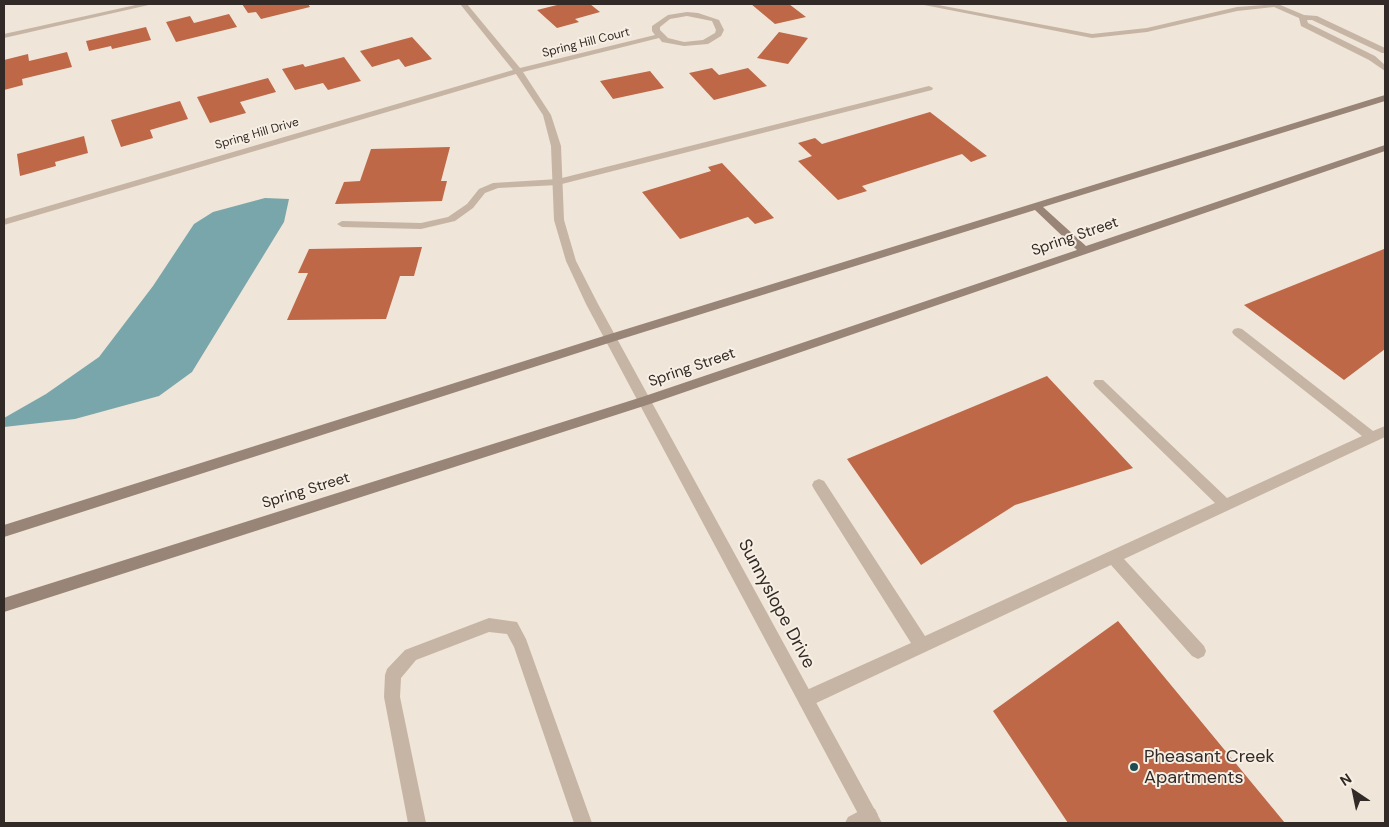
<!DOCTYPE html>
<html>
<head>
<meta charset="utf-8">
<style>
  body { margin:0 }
  #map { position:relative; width:1389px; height:827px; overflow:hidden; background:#efe5d8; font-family:"DM Sans",sans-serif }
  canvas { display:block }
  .frame { position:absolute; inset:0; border:5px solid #322a26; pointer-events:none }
  .north { position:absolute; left:1329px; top:767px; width:50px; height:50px; -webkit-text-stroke:4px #f7efe4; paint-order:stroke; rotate:326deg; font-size:14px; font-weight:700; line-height:20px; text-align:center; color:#322a26 }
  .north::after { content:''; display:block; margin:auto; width:18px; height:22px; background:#322a26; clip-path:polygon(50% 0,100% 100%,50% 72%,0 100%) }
</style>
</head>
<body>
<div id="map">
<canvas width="1389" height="827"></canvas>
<div class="frame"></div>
<div class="north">N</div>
</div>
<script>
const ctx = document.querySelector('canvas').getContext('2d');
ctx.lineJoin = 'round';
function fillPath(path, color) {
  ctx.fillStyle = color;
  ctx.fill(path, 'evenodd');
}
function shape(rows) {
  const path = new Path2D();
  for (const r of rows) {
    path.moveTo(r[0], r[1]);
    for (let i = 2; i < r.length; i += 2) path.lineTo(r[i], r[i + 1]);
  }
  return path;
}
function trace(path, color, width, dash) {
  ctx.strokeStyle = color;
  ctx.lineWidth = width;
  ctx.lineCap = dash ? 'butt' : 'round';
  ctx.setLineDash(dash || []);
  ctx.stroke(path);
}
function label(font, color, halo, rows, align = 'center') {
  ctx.font = font + ' "DM Sans",sans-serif';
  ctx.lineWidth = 4;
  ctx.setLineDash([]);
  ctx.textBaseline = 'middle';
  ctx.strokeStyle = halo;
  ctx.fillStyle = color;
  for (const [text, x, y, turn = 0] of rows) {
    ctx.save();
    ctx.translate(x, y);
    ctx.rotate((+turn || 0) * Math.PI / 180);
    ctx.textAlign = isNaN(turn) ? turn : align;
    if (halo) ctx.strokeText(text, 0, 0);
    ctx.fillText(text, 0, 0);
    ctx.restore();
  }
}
const water = shape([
  [265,198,289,199,284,222,192,372,159,396,75,419,4,427,4,418,46,394,99,357,153,286,194,224,213,212]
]);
const building = shape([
  [242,4,308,4,310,7,261,19,256,12,248,13],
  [561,4,590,4,600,12,575,19,579,22,557,28,537,10],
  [751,4,789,4,806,17,775,24],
  [229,14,237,27,176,42,166,22,190,16,194,23],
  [146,27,151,40,112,49,111,46,89,51,86,41],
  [779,32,808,38,788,64,757,58],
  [412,37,432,59,405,67,399,59,372,67,360,51],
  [67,52,72,67,22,79,23,85,4,90,4,60,28,54,29,61],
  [344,57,361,81,328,90,323,83,295,90,282,69,303,64,305,67],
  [712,68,719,75,748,68,767,86,714,100,689,73],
  [650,71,664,88,613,99,600,81],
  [268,78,276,92,240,102,246,113,210,123,197,97],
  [180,101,188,119,150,130,153,138,121,147,111,120],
  [930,112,987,156,971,162,962,154,862,186,867,191,838,200,798,161,812,156,798,143,815,138,822,144],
  [84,136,88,153,55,162,56,166,20,176,17,154],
  [450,147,441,181,447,181,442,201,335,204,344,182,360,181,371,149],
  [722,163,774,218,755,224,748,217,680,239,642,192,711,171,708,167],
  [422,247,414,276,400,276,386,319,287,320,308,273,298,273,309,249],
  [1384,249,1385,349,1344,380,1244,305],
  [1047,376,1133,468,1015,505,921,565,847,459],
  [1118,621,1285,823,1068,823,993,711]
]);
const lane = shape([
  [919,4,933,4,1092,34,1147,28,1237,7,1278,4,1304,15,1317,16,1385,48,1385,53,1382,53,1312,20,1307,20,1308,23,1375,56,1385,65,1385,71,1369,60,1301,26,1299,18,1274,7,1237,11,1147,32,1092,38,919,4],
  [929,86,933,88,932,90,558,185,498,188,485,193,473,208,455,221,421,229,342,227,337,224,342,221,421,223,448,217,467,204,479,189,493,183,558,179,929,86],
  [1238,328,1242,329,1373,431,1385,426,1385,437,1124,559,1204,646,1206,651,1204,656,1198,659,1192,656,1111,565,812,705,806,707,800,705,798,699,800,693,911,643,814,489,812,485,814,481,819,479,824,481,925,636,1215,503,1095,386,1093,383,1095,380,1103,380,1227,498,1362,436,1234,335,1232,332,1234,329,1238,328],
  [489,618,517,622,526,639,592,823,574,823,514,647,507,634,489,632,416,660,401,678,400,697,426,823,408,823,384,697,385,675,387,669,405,650,489,618],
  [869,806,875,809,878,815,875,821,872,823,845,823,848,817,869,806]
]);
const street = shape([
  [140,4,153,4,4,38,4,34,140,4],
  [460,4,467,4,520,68,655,35,652,31,652,26,668,15,687,12,698,13,719,20,724,30,721,36,708,44,684,46,662,42,659,38,523,72,551,115,561,146,564,220,576,261,598,304,882,823,863,823,586,304,566,261,554,220,551,146,543,115,516,74,4,225,4,219,513,70,460,4],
  [687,16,712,21,716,30,715,33,703,40,684,42,668,38,660,30,660,27,670,19,687,16]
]);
const secondary = shape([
  [1385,95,1385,101,1043,207,1086,246,1382,146,1385,145,1385,151,650,404,4,612,4,598,642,397,1077,250,1035,210,615,341,4,537,4,525,607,335,1385,95]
]);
const markers = [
  [1134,767,5,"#1f4c51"]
];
const farStreetnames = [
  ["Spring Hill Court",586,43,-14],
  ["Spring Hill Drive",257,134,-16]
];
const streetNames = [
  ["Spring Street",1075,237,-19],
  ["Spring Street",692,368,-19],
  ["Spring Street",306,491,-17]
];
const nearStreetnames = [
  ["Sunnyslope Drive",776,604,62]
];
const nearPoinames = [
  ["Pheasant Creek",1144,757],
  ["Apartments",1144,778]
];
fillPath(water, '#79a6aa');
fillPath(building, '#be6848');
fillPath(lane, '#c6b5a5');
fillPath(street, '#c6b5a5');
fillPath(secondary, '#998577');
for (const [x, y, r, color] of markers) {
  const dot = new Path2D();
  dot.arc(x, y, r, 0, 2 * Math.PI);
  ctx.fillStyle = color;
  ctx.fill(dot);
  trace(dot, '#f7efe4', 2);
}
label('12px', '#322a26', '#f7efe4', farStreetnames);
label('15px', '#322a26', '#f7efe4', streetNames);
label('18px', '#322a26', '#f7efe4', nearStreetnames);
label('18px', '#322a26', '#f7efe4', nearPoinames, 'left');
</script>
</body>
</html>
